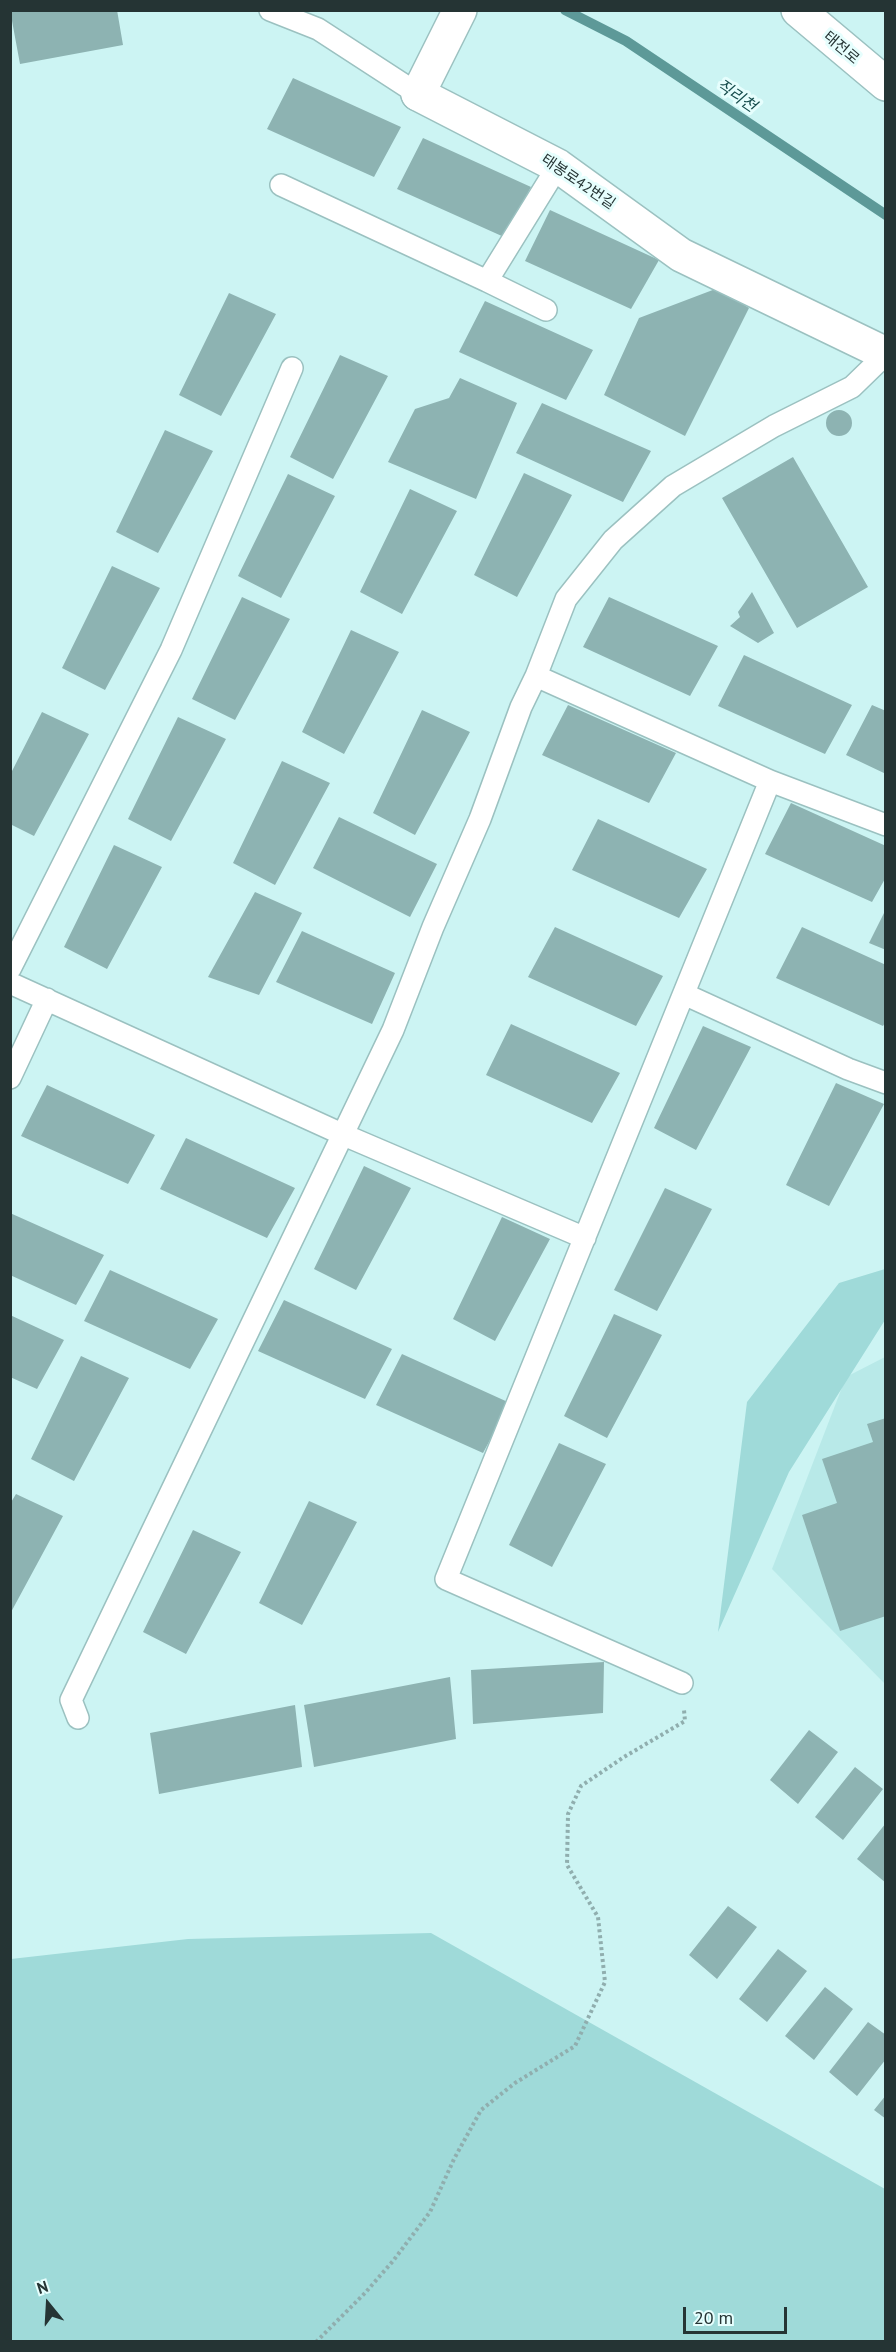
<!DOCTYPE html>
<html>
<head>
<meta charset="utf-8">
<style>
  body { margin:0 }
  #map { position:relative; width:896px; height:2352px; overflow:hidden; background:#ccf4f3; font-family:"PT Sans",sans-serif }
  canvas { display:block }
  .frame { position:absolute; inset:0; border:12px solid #253434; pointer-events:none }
  .north { position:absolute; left:18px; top:2274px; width:60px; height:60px; -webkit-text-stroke:4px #e6fefd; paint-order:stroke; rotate:342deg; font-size:16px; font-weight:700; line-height:24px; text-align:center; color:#253434 }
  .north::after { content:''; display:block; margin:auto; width:21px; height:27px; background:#253434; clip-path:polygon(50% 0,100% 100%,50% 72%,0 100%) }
  .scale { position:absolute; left:683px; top:2307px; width:104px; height:27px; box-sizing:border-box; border:3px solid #253434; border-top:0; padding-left:8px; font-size:18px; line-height:21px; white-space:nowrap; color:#253434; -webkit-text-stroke:4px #e6fefd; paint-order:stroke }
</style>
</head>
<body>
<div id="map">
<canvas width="896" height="2352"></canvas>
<div class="frame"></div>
<div class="north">N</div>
<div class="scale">20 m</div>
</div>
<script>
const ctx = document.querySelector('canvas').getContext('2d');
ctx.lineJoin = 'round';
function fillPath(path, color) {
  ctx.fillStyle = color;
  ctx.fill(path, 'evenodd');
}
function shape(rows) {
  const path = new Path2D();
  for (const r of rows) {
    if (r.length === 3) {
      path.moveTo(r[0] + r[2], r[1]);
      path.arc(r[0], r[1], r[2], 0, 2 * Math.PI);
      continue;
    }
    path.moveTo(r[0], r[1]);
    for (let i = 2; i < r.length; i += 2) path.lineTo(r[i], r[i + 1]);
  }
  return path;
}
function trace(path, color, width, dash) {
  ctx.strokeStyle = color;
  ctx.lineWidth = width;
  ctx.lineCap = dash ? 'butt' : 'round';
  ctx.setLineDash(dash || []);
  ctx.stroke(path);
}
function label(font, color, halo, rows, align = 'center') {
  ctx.font = font + ' "PT Sans","Noto Sans KR",sans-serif';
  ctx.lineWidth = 6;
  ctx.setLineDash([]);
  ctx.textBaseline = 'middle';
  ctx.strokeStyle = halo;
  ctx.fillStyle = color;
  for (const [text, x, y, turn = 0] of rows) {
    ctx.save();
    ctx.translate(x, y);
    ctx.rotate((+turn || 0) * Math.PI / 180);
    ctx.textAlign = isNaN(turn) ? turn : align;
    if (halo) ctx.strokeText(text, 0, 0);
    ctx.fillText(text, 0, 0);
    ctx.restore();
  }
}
const built = shape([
  [885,1357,885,1684,772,1569,846,1377]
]);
const green = shape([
  [885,1269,885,1320,789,1472,718,1632,747,1402,839,1283],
  [431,1933,885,2189,885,2341,11,2341,11,1959,188,1939]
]);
const stream = shape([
  [565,10,626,41,886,215]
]);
const building = shape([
  [10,10,117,10,123,45,20,64],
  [293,78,401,127,374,177,267,129],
  [423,138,531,187,504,237,397,189],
  [550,210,659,260,631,309,525,261],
  [718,288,749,308,685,436,604,395,639,318],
  [229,293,276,314,221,416,179,395],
  [485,301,593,350,566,400,459,352],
  [340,355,388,376,333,479,290,457],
  [460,378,517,403,476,499,388,462,415,409,449,398],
  [542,403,651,451,623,502,516,453],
  [839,423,13],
  [165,430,213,451,158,553,116,532],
  [793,457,868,587,797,628,722,498],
  [524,473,572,495,517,597,474,575],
  [288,474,335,496,281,598,238,576],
  [410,489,457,511,402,614,360,592],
  [112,566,160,588,105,690,62,668],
  [752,592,774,633,758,643,730,626,740,617,738,612],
  [242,597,290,619,235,720,192,699],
  [609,597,718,646,690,696,583,647],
  [351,630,399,652,344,754,302,732],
  [744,655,852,705,825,754,718,706],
  [568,705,676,753,649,803,542,755],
  [872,705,886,711,886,774,846,755],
  [422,710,470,732,415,835,373,813],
  [42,712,89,734,34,836,10,824,10,775],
  [178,717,226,739,171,841,128,819],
  [282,761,330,783,275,885,233,863],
  [791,803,886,846,886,877,872,902,765,854],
  [339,817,437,864,410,917,313,868],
  [598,819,707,869,679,918,572,870],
  [114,845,162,867,107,969,64,947],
  [255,892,302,913,259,995,208,977],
  [886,909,886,950,869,943],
  [555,927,663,976,636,1026,528,977],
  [802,927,886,965,886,1021,883,1026,776,978],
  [302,931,395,973,372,1024,276,982],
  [511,1024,620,1073,592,1123,486,1075],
  [703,1026,751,1047,696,1150,654,1128],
  [836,1083,884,1104,829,1206,786,1185],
  [47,1085,155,1135,128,1184,21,1136],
  [186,1138,295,1188,267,1238,160,1189],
  [364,1166,411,1188,356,1290,314,1269],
  [665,1188,712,1209,657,1311,614,1290],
  [10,1213,104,1255,76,1305,10,1275],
  [502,1217,550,1239,495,1341,453,1319],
  [110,1270,218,1319,190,1369,84,1321],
  [284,1300,392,1349,365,1399,258,1351],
  [614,1314,662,1335,607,1438,564,1416],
  [10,1315,64,1340,37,1389,10,1377],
  [402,1354,510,1403,483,1453,376,1405],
  [81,1356,129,1378,74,1481,31,1459],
  [886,1418,886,1616,840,1631,802,1515,837,1503,822,1459,873,1442,867,1424],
  [559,1443,606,1464,552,1567,509,1545],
  [16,1494,63,1516,10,1614,10,1504],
  [309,1501,357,1522,302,1625,259,1603],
  [193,1530,241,1552,186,1654,143,1632],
  [604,1662,603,1713,473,1724,471,1670],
  [450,1677,456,1739,314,1767,304,1705],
  [295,1705,302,1767,159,1794,150,1733],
  [809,1730,838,1752,798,1804,770,1780],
  [855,1767,883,1789,843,1840,815,1817],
  [886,1823,886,1883,857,1859],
  [728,1906,757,1927,717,1979,689,1955],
  [778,1949,807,1971,767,2022,739,1999],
  [825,1987,853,2009,814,2060,785,2036],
  [868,2022,886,2035,886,2059,857,2096,829,2072],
  [886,2095,886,2119,874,2110]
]);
const path = shape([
  [316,2342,365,2293,393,2261,430,2212,454,2159,481,2110,515,2083,575,2046,605,1982,598,1917,567,1865,568,1814,581,1786,624,1757,685,1721,684,1710]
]);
const service = shape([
  [270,10,318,29,418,94],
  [281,185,487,281,558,166],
  [487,281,546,310],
  [536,676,770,781,886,825],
  [10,969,171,650,292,368],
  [10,983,344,1135,585,1238],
  [684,994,848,1069,886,1083],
  [10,1078,47,999],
  [682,1683,446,1579,770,781],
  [78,1718,71,1700,393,1030,433,927,480,819,521,707,536,676,566,599,613,540,673,486,774,426,852,387,886,354]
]);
const minor = shape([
  [418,94,558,166,681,255,886,354]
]);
const tertiary = shape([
  [798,10,886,84],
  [418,94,460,10]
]);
const streetNames = [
  ["태전로",841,48,40],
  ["태봉로42번길",578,182,34]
];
const waterNames = [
  ["직리천",736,96,34]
];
fillPath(built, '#b8e9e8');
fillPath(green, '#9fdad9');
trace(stream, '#5d9998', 10);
fillPath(building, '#8db3b2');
trace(service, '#9bc1c0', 24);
trace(minor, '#9bc1c0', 36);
trace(tertiary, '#9bc1c0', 36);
trace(path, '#90aeae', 4, [3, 3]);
trace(service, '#fff', 21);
trace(minor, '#fff', 33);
trace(tertiary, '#fff', 33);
label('15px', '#253434', '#e6fefd', streetNames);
label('italic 16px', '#184e4e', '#e6fefd', waterNames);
</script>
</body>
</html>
